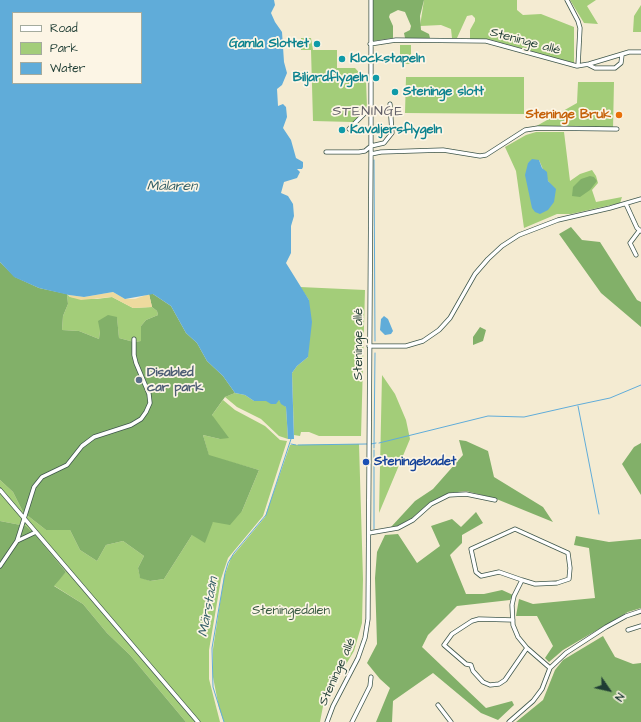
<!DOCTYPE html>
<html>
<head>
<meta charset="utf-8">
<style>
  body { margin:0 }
  #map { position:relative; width:641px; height:722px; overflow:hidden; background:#f4ebd2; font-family:"Architects Daughter",sans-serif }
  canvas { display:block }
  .legend { position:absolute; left:12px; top:12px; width:130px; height:72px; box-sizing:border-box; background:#fcf5e5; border:1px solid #a4ab9e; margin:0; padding:5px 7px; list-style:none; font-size:12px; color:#1f3d34 }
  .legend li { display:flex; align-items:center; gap:8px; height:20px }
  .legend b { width:20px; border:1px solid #a4ab9e }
  .north { position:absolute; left:589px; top:670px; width:40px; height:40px; -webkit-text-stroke:3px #fcf5e5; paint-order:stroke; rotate:124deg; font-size:11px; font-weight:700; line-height:16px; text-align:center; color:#1f3d34 }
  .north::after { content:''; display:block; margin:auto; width:14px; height:18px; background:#1f3d34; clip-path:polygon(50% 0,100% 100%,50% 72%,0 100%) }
</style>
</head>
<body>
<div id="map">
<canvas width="641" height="722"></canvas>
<ul class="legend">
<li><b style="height:5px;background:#fff"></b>Road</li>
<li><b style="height:11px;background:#a3cd79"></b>Park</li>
<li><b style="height:11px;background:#60acd9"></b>Water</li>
</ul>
<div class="north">N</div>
</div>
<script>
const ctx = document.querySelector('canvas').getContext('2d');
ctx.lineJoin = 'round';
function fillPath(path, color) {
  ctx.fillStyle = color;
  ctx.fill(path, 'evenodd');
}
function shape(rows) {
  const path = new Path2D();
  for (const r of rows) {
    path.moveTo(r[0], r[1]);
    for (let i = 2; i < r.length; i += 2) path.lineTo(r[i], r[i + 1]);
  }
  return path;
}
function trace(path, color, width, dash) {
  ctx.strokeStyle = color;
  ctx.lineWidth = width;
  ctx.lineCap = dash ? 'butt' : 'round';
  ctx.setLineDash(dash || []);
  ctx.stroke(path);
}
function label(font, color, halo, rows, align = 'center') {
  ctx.font = font + ' "Architects Daughter",sans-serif';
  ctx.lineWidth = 3.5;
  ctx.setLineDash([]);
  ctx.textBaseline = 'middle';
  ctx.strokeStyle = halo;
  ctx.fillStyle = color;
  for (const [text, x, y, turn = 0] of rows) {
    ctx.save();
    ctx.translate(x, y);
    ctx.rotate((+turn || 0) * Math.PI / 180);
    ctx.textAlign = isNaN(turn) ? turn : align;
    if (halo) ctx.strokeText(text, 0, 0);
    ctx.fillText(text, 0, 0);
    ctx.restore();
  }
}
const green = shape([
  [424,0,517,0,517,10,523,15,541,14,574,27,574,63,488,39,470,39,470,30,475,21,475,18,472,15,467,16,457,38,452,38,451,29,441,25,420,26],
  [570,0,596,0,587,6,598,24,584,23],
  [641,5,641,32,633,32,634,16],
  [301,38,311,38,313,50,337,50,337,68,355,68,366,80,367,108,353,122,313,121,311,50,301,50],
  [400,45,411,45,411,64,400,64],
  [406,77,524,77,524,114,405,113],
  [578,82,614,82,613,129,533,128,577,103],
  [536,132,564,132,570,181,580,174,592,170,596,176,598,183,592,190,596,202,622,197,620,203,571,214,557,214,524,228,516,171,505,147,526,135],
  [539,160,548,181,551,185,528,163],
  [300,287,365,290,361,436,319,436,309,432,301,432,300,436,294,435,292,373,297,366,308,357,309,300],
  [67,294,70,297,97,299,112,297,133,308,152,307,157,311,158,315,146,320,141,326,141,341,134,342,119,338,117,318,100,331,99,339,79,331,62,330,63,316,68,304],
  [382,375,395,394,406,420,410,439,379,513],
  [235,393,245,395,254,401,279,400,286,407,288,439,279,436,261,419,237,407,225,397],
  [223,400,235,410,265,426,280,440,287,441,263,516,228,558,221,579,209,650,209,679,220,722,186,722,130,655,107,633,83,604,53,585,66,572,26,526,0,521,0,480,13,492,23,512,46,530,70,530,80,550,97,561,106,545,123,541,144,556,138,568,140,577,150,581,164,579,192,535,213,522,242,511,259,470,209,456,203,435,220,439,212,415],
  [359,444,363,579,362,623,354,651,324,701,320,722,224,722,219,708,213,677,213,649,224,577,231,558,265,517,290,445]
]);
const forest = shape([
  [373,0,424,0,420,16,421,30,429,34,430,38,405,38,404,33,410,30,411,26,405,12,398,10,390,14,389,17,393,26,393,38,373,41],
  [590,176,594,177,597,181,590,190,580,197,572,196,573,187,581,179],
  [571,227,582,240,600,242,637,300,641,302,641,327,601,293,559,234],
  [0,262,15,277,39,288,67,294,68,304,63,316,62,330,79,331,99,339,100,331,98,321,108,315,117,317,119,338,134,342,141,341,141,326,146,320,158,315,157,311,152,307,149,294,153,294,171,306,186,333,197,343,207,361,223,376,235,393,225,397,212,415,229,438,220,439,203,435,209,455,259,470,242,511,230,525,213,522,205,543,192,535,164,579,150,581,140,578,138,568,144,556,123,541,106,545,97,561,80,550,70,530,46,530,23,512,13,492,0,480],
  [480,327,486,330,483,341,473,345,473,337],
  [459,440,466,441,488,451,494,477,543,507,553,522,494,498,466,491,449,493,430,502,412,518,397,526,391,527,415,501,433,489,463,455],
  [641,443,641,495,622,464,634,447],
  [476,512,483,523,462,535,462,543,450,555,466,594,484,594,502,590,513,595,510,600,457,606,428,635,422,647,486,708,512,701,514,705,498,720,481,713,433,673,393,701,392,722,376,722,390,688,380,679,367,663,377,644,375,578,377,552,385,535,398,534,417,563,440,546,431,526,452,519,461,527],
  [0,521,26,526,36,536,66,572,54,586,83,604,107,633,130,655,186,722,0,722],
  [576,536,609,542,641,539,641,608,628,612,563,650,549,662,545,658,553,646,537,616,516,616,519,599,533,604,595,598,589,548,574,545],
  [603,636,615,657,633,664,641,663,641,722,516,722,543,700,555,670,563,660]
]);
const sand = shape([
  [113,292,125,299,135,299,149,294,152,307,133,308,112,297,81,300,70,297,69,295,84,297]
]);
const water = shape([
  [0,0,274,0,275,5,271,13,275,22,282,32,284,62,287,73,282,85,277,89,278,106,283,104,286,107,287,117,283,128,291,140,296,158,303,162,303,167,302,169,297,169,300,172,297,178,284,182,281,193,288,196,293,204,294,216,291,226,291,253,286,263,309,300,312,322,308,357,297,366,292,373,294,439,288,439,286,407,281,404,279,400,276,404,271,404,266,401,254,401,245,395,235,393,223,376,207,361,197,343,186,333,171,306,153,294,125,299,113,292,84,297,69,295,39,288,14,277,0,262],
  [13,13,141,13,141,83,13,83],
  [532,159,539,160,542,168,547,172,548,181,556,189,554,202,548,210,540,214,535,212,532,208,525,175,528,163],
  [384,316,388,319,393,331,391,334,385,335,380,330,381,319]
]);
const stream = shape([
  [374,160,375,341],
  [578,406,599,514],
  [379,443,488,416,524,417,577,405,610,398,641,385],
  [291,444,296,445],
  [371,444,376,443],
  [298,445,367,444],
  [374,448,375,353],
  [374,529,374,450],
  [224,722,213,687,212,648,225,573,228,563,234,553,266,515,291,439]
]);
const street = shape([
  [371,0,371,154],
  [567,0,578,21,580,28,578,66],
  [370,44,396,40,486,41,577,66,589,64,629,52,641,52],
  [589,65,595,68,615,68,621,63,622,55],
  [349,129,370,108],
  [326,152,359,152,365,151,371,146,384,143,392,133,390,104],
  [626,204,637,228,641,231],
  [636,255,630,243,639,231],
  [369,346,406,346,423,341,439,330,450,318,475,274,488,259,502,246,519,235,558,220,610,208,641,199],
  [0,490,198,722],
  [369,533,398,528,413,520,431,504,449,495,466,494,495,500],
  [17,541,34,487,42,477,67,465,82,446,94,437,131,425,141,419,146,412,150,403,149,394,136,363,134,355,134,339],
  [0,566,17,541,36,532],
  [522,580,499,572,481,576,476,572,471,549,515,529,568,553,570,568,569,579,557,583,535,584,522,580,514,596,512,605,513,625,518,637,527,648,550,668],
  [513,620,479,619,472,621,452,634,444,645,466,664,471,665,473,671,483,682,490,685,499,684,505,680,527,648],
  [628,630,641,626],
  [438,705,451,722],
  [327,722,333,706,358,658,365,638,368,619,371,154,381,152,443,150,480,156,486,155,525,130,538,128,617,129],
  [352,722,370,686,371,677],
  [509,722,533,701,542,689,550,668,566,653,606,627,626,616,641,611]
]);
const markers = [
  [317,44,4,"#0f9aa8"],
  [342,59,4,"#0f9aa8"],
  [376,78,4,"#0f9aa8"],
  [395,92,4,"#0f9aa8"],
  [619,115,4,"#e8710a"],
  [342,130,4,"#0f9aa8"],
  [139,380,4,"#5c6f8a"],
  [366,462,4,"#1a4fb4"]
];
const streetNames = [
  ["Steninge allé",525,42,15],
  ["Steninge allé",359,344,-90],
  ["Steninge allé",338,672,-66]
];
const cultureNames = [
  ["Gamla Slottet",309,44,"right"],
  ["Klockstapeln",350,59],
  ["Biljardflygeln",368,78,"right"],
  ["Steninge slott",403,92],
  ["Kavaljersflygeln",350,130]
];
const foodNames = [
  ["Steninge Bruk",611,115]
];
const serviceNames = [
  ["Disabled",147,373],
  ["car park",147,388]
];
const transitNames = [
  ["Steningebadet",374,462]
];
const parkNames = [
  ["Steningedalen",291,611]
];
const neighbourhoodNames = [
  ["STENINGE",368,112]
];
const waterNames = [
  ["Mälaren",172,187],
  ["Märstaån",209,607,-80]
];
fillPath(green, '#a3cd79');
fillPath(forest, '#82b069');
fillPath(sand, '#eeda9e');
fillPath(water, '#60acd9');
trace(stream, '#60acd9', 1);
trace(street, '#3f574c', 5);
trace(street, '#fff', 3.5);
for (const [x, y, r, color] of markers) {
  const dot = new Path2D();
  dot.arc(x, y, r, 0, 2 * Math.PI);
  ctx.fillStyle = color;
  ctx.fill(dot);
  trace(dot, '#fcf5e5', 1.5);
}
label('13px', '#1f3d34', '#fcf5e5', streetNames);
label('bold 13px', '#0d838f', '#fcf5e5', cultureNames, 'left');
label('bold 13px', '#c56008', '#fcf5e5', foodNames, 'right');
label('bold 13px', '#4e5e75', '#fcf5e5', serviceNames, 'left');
label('bold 13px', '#164399', '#fcf5e5', transitNames, 'left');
label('13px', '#395a42', '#fcf5e5', parkNames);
ctx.letterSpacing = '1px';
label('14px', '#605e67', '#fcf5e5', neighbourhoodNames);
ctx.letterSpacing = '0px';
label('italic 14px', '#325e66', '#fcf5e5', waterNames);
</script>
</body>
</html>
